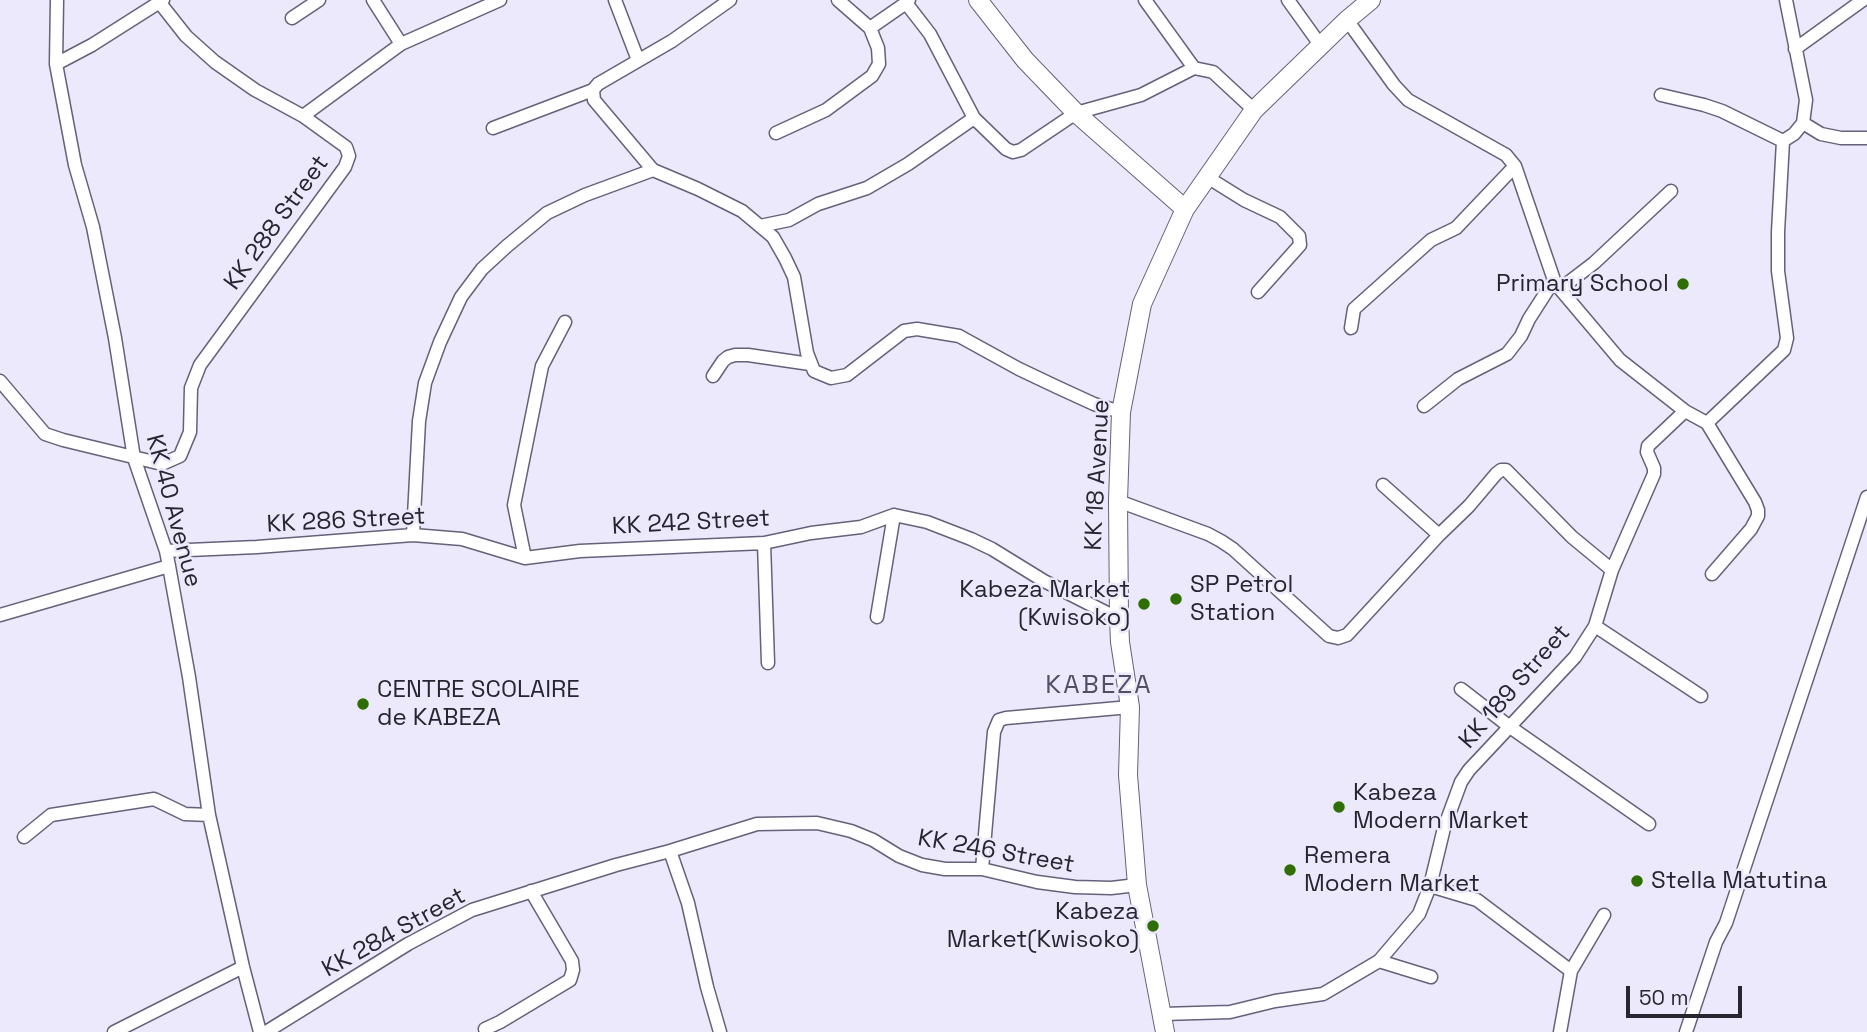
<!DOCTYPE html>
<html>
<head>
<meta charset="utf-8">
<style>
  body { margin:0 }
  #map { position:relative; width:1867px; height:1032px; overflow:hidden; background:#ebe9fb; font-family:"Space Grotesk",sans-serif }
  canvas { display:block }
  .scale { position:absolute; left:1626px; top:986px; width:116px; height:32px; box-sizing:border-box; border:4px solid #272530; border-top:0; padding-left:9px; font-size:21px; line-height:24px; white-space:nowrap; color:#272530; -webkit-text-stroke:5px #ebe9fb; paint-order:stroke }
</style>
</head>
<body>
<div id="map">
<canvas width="1867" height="1032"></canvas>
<div class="scale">50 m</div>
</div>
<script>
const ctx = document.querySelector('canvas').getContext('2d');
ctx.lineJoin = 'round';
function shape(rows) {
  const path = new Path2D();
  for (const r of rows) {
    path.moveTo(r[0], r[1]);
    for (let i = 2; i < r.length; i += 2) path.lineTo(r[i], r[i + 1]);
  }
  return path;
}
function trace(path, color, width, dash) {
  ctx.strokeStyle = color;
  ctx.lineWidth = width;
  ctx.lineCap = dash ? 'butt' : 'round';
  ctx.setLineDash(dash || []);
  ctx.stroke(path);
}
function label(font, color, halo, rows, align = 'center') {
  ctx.font = font + ' "Space Grotesk",sans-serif';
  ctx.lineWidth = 5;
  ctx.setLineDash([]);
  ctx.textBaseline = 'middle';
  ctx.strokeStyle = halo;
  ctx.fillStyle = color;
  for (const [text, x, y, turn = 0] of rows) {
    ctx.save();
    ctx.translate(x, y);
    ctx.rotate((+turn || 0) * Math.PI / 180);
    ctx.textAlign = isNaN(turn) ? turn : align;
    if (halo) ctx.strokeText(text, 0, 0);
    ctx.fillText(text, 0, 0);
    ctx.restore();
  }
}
const street = shape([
  [57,0,56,64,75,165,93,227,115,338,134,458,166,551,169,566,189,677,209,815,243,967,260,1032],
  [373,0,401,44],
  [615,0,638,60],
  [730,0,672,41,598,84,593,90,594,100,653,170,698,189,742,211,773,237,785,258,794,277,807,353,814,371,831,378,847,375,904,331,917,329,959,336,1019,369,1057,387,1094,404,1121,412],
  [909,0,906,3,930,34,974,118],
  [1145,0,1194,68],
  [1288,0,1321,46],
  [292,18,319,0],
  [1347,20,1394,85,1408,100,1506,155,1515,166,1554,280,1560,289,1620,360,1685,411,1707,423,1755,502,1758,510,1758,516,1751,529,1712,574],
  [870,28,906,3],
  [1795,49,1863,0],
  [56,64,92,45,163,0],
  [1661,95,1704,105,1722,111,1783,141],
  [303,116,401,44,500,0],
  [1803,123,1821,134,1841,138,1867,138],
  [493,128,593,90],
  [776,133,826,110,872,76,879,64,878,48,870,28,838,0],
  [1207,177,1244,200,1280,217,1299,236,1300,245,1258,292],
  [760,226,789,220,818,204,867,188,908,164,974,118,1006,149,1013,152,1021,150,1076,113,1141,95,1194,68,1213,72,1254,110],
  [1560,289,1594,263,1671,191],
  [565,322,542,366,514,505,525,558,580,551,764,543,811,533,861,527,894,515,927,522,971,539,992,549,1044,581,1119,619],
  [1351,328,1354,309,1431,240,1456,228,1515,166],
  [713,376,723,361,728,357,735,355,748,355,810,364],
  [0,381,45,434,63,440,162,464,180,456,190,432,191,388,200,365,345,167,349,156,346,147,303,116,255,90,215,62,186,36,160,3],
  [1424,406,1458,379,1507,354,1521,336,1529,319,1554,280],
  [1707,423,1784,350,1787,338,1778,271,1778,232,1783,141,1794,134,1803,123,1806,100,1786,0],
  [1383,485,1439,535],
  [1118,501,1208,534,1221,541,1233,549,1329,636,1338,638,1347,635,1439,535,1469,506,1496,474,1501,470,1506,470,1572,537,1612,570],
  [413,535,419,421,425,383,440,342,461,297,482,269,507,246,547,213,585,195,653,170],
  [764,543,768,663],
  [166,551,257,547,413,535,462,539,525,558],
  [0,615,169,566],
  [877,617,894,515],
  [1595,626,1701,696],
  [1461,689,1510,727,1649,824],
  [24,837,51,815,154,799,185,814,209,815],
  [670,851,688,903,707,987,720,1032],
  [982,869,994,732,999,720,1006,718,1130,707],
  [1430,886,1444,828,1461,782,1469,770,1575,657,1595,626,1612,570,1654,474,1654,468,1647,452,1648,446,1685,411],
  [1379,961,1431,977],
  [1163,1014,1230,1012,1275,1001,1323,994,1379,961,1419,914,1430,886,1477,900,1571,971,1604,915],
  [485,1029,500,1022,570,980,573,970,572,961,531,891],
  [114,1032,243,967],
  [266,1032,408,944,472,910,616,865,670,851,757,824,817,823,851,831,873,840,899,856,922,865,945,869,982,869,1037,882,1075,887,1111,888,1137,885],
  [1560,1032,1571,971],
  [1686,1032,1716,942,1726,923,1867,497]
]);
const secondary = shape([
  [978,0,1025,60,1076,113,1185,209],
  [1165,1032,1137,885,1128,775,1130,707,1120,642,1119,619,1118,501,1121,412,1142,304,1185,209,1254,110,1347,20,1371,0]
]);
const markers = [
  [1683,284,7,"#2f6e02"],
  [1176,599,7,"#2f6e02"],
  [1144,604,7,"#2f6e02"],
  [363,704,7,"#2f6e02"],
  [1339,807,7,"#2f6e02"],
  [1290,870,7,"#2f6e02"],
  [1637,881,7,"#2f6e02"],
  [1153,926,7,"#2f6e02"]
];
const streetNames = [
  ["KK 288 Street",277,223,-54],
  ["KK 18 Avenue",1098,475,-87],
  ["KK 40 Avenue",173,511,75],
  ["KK 286 Street",346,521,-3],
  ["KK 242 Street",691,523,-3],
  ["KK 189 Street",1515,687,-49],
  ["KK 246 Street",996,852,10],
  ["KK 284 Street",394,933,-29]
];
const poiNames = [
  ["Primary School",1669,284,"right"],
  ["SP Petrol",1190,585],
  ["Station",1190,613],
  ["Kabeza Market",1130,590,"right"],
  ["(Kwisoko)",1130,618,"right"],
  ["CENTRE SCOLAIRE",377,690],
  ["de KABEZA",377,718],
  ["Kabeza",1353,793],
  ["Modern Market",1353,821],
  ["Remera",1304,856],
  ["Modern Market",1304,884],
  ["Stella Matutina",1651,881],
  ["Kabeza",1139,912,"right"],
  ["Market(Kwisoko)",1139,940,"right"]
];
const neighbourhoodNames = [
  ["KABEZA",1099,686]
];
trace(street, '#65617a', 15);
trace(secondary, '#65617a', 20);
trace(street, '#fff', 12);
trace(secondary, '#fff', 18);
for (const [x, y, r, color] of markers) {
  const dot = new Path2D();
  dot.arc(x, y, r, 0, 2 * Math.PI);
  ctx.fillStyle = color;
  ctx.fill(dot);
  trace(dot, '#ebe9fb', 2.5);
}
label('24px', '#272530', '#ebe9fb', streetNames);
label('24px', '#272530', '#ebe9fb', poiNames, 'left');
ctx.letterSpacing = '2px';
label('26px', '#524e66', '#ebe9fb', neighbourhoodNames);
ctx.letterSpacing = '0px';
</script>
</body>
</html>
